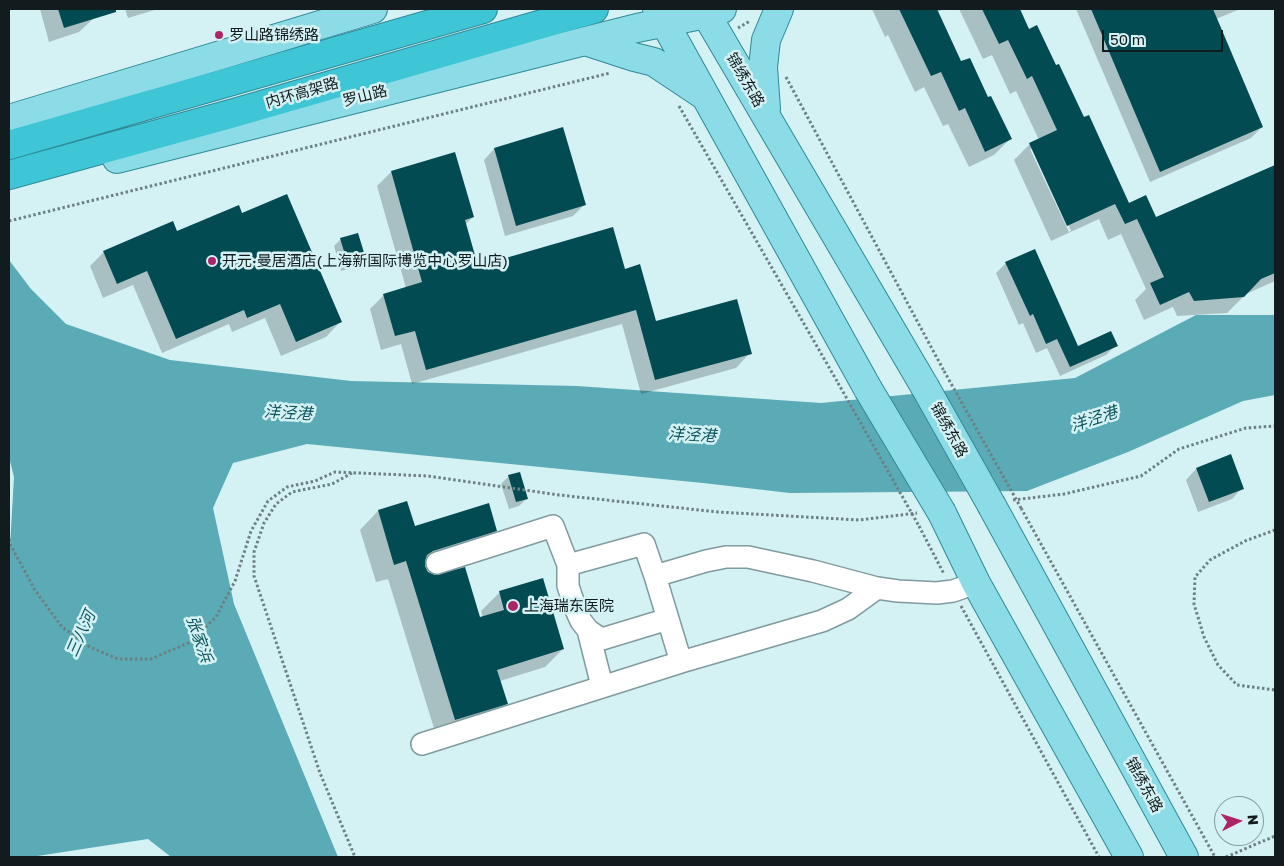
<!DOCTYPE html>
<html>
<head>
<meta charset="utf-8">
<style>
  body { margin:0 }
  #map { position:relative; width:1284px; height:866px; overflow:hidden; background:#d4f1f4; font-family:"Golos Text",sans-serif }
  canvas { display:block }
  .frame { position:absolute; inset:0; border:10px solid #121c1e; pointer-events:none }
  .north { position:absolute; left:1214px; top:796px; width:50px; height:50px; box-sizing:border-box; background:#d4f1f4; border:1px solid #869c9e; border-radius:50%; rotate:85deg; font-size:14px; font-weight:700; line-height:20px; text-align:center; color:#121c1e }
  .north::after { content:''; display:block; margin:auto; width:18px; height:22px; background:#ae2567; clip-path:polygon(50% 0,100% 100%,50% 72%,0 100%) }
  .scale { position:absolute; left:1102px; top:30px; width:121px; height:22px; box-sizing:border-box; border:2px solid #121c1e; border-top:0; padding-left:6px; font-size:15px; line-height:18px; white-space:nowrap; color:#121c1e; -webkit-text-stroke:4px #d4f1f4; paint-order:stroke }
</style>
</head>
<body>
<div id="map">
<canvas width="1284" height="866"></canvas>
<div class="frame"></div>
<div class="north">N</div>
<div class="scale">50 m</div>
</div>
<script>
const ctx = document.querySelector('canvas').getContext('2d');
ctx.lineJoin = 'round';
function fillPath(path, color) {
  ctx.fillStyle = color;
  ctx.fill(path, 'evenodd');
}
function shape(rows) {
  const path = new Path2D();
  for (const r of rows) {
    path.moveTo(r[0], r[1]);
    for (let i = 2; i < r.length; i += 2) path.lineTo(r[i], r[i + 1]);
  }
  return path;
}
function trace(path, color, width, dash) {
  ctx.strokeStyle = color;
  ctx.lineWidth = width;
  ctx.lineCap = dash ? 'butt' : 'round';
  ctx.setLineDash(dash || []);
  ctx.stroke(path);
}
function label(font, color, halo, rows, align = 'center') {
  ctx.font = font + ' "Golos Text","Noto Sans SC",sans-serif';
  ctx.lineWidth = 5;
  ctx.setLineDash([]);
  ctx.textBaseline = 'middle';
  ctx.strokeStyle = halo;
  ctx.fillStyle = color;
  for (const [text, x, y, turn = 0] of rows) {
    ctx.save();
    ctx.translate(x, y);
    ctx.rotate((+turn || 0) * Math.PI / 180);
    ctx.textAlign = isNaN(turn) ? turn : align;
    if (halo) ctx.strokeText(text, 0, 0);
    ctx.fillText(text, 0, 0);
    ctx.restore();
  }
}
const water = shape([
  [9,260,31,289,66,324,170,360,351,381,577,386,821,403,1075,378,1196,315,1275,315,1275,395,1243,401,1128,452,1027,491,790,493,703,483,307,444,233,463,213,508,234,604,338,857,171,857,148,839,31,857,9,857,9,563,14,477,9,457]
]);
const shadow = shape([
  [40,9,91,9,94,18,79,32,49,42],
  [125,9,158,9,128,18],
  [872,9,945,9,937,12,961,63,1010,139,994,155,969,167,948,124,943,126,924,87,915,92,888,35,885,37],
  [959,9,1018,9,1028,31,1055,67,1129,204,1155,219,1275,167,1275,281,1246,294,1227,313,1177,316,1173,307,1144,320,1135,300,1146,289,1121,234,1108,240,1099,219,1051,241,1014,160,1030,144,1039,140,1016,91,1010,94,992,55,983,59],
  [1030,149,1033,149,1071,231,1069,232],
  [1076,9,1240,9,1216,19,1262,127,1251,138,1150,182],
  [494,149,584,205,573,216,505,236,484,160],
  [391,172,473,217,465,225,477,268,624,270,655,322,750,353,736,368,641,394,622,324,412,384,401,344,381,350,370,309,384,295,406,288,377,186],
  [242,214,340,322,326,337,281,356,265,318,232,332,229,324,162,353,133,285,103,298,90,266,104,252],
  [341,239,365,259,358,266,341,271,334,246],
  [1006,263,1077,347,1116,345,1106,355,1060,376,1047,348,1036,353,1023,323,1019,325,996,273],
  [1196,469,1242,488,1232,499,1198,512,1186,480],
  [519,473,526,499,519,506,509,509,501,484,508,477],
  [406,503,414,527,496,530,477,549,424,566,428,574,479,619,483,618,481,611,499,593,542,579,563,649,545,667,500,681,506,703,488,722,437,738,388,579,376,582,360,530,378,511]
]);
const building = shape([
  [58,9,116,9,116,12,64,28],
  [899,9,937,9,961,61,970,58,988,97,991,96,1012,139,985,152,965,108,959,111,941,72,931,76],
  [982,9,1020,9,1029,29,1037,25,1056,65,1059,64,1084,117,1089,115,1129,203,1146,195,1156,217,1275,165,1275,273,1261,279,1244,297,1194,301,1189,292,1160,305,1150,283,1164,277,1137,219,1125,224,1115,204,1067,226,1029,143,1057,130,1032,76,1027,79,1008,40,999,44],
  [1091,9,1213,9,1263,127,1160,172],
  [563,127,586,205,516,226,494,148],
  [455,152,474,217,465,220,478,266,613,227,625,269,640,264,656,321,737,299,752,354,655,380,636,310,426,370,415,331,395,336,383,294,422,282,391,171],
  [287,194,342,322,296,342,280,304,247,318,244,310,176,339,147,271,117,284,103,251,173,221,177,231,239,205,242,213],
  [358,233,366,259,348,265,340,238],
  [1035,249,1078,346,1111,331,1118,346,1070,367,1057,339,1046,344,1033,314,1030,316,1005,262],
  [1231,454,1244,489,1209,502,1196,468],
  [520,472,528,499,516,502,508,475],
  [407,501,415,526,489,503,497,531,433,551,427,555,425,561,425,566,428,572,435,575,465,567,480,617,504,610,499,591,543,578,564,649,497,670,508,704,455,720,406,561,394,565,378,510]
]);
const path = shape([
  [738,28,750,21],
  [786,77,944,371],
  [679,106,838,383],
  [9,221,610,73],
  [352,473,332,484,292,492,276,504,264,523,254,552,254,576,320,773,355,857],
  [1013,500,1064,494,1141,476,1179,449,1246,428,1275,426],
  [1021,508,1215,857],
  [919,526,944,574],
  [1275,530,1245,541,1210,560,1195,577,1194,604,1204,637,1218,665,1237,685,1275,690],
  [9,539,11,546,35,590,62,627,90,647,118,659,151,659,188,643,216,617,235,581,251,531,268,501,287,487,315,481,335,472,428,476,559,495,718,512,859,520,917,513],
  [961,606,1099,857],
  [1226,857,1275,836]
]);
const minor = shape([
  [437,563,553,526,568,565],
  [655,576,706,561,726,557,748,557,813,571,877,588,898,591,937,593,953,591,976,583],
  [668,619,602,639,595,635,588,630,581,621,576,610,568,586,568,565,644,544,655,576,681,662,822,621,848,609,877,588],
  [588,630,602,686],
  [422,744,681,662]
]);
const major = shape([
  [657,9,868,389],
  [703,9,925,387],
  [585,41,634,57,654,62,705,96],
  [766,109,763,67,766,40,779,9],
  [9,119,373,9],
  [117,159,637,28,706,14,722,9],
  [992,506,1184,857],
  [942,513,976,583,1129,857]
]);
const highway = shape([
  [9,145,483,9],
  [9,175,234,113,594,9]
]);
const pathBridge = shape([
  [944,371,1021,508],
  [838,383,919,526]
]);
const majorBridge = shape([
  [925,387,992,506],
  [868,389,942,513]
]);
const markers = [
  [219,35,5,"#ae2567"],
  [212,261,5,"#ae2567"],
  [513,606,6,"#ae2567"]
];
const poiNames = [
  ["罗山路锦绣路",229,35],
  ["开元·曼居酒店(上海新国际博览中心罗山店)",222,261],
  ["上海瑞东医院",524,606]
];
const streetNames = [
  ["锦绣东路",745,80,60],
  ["内环高架路",302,93,-16],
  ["罗山路",365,96,-14],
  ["锦绣东路",949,430,61],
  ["锦绣东路",1144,785,61]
];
const waterNames = [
  ["洋泾港",288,413,3],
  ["洋泾港",1094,419,-18],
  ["洋泾港",692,435,3],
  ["三八河",81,634,-66],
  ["张家浜",199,639,71]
];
fillPath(water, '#5babb6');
fillPath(shadow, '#0003');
fillPath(building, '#034b53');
trace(minor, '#809b9e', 24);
trace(major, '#2f8a96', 30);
trace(highway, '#2f8a96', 30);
trace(path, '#6d8083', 3, [2.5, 2.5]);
trace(minor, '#fff', 21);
trace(major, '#8bdce6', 28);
trace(highway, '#3ec5d6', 28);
trace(majorBridge, '#2f8a96', 30, []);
trace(pathBridge, '#6d8083', 3, [2.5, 2.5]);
trace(majorBridge, '#8bdce6', 28);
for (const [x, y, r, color] of markers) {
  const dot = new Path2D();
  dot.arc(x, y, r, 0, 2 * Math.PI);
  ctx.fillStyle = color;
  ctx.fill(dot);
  trace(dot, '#d4f1f4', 2);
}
label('15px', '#121c1e', '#d4f1f4', poiNames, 'left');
label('15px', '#121c1e', '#d4f1f4', streetNames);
label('italic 16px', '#0e555d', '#d4f1f4', waterNames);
</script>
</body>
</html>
